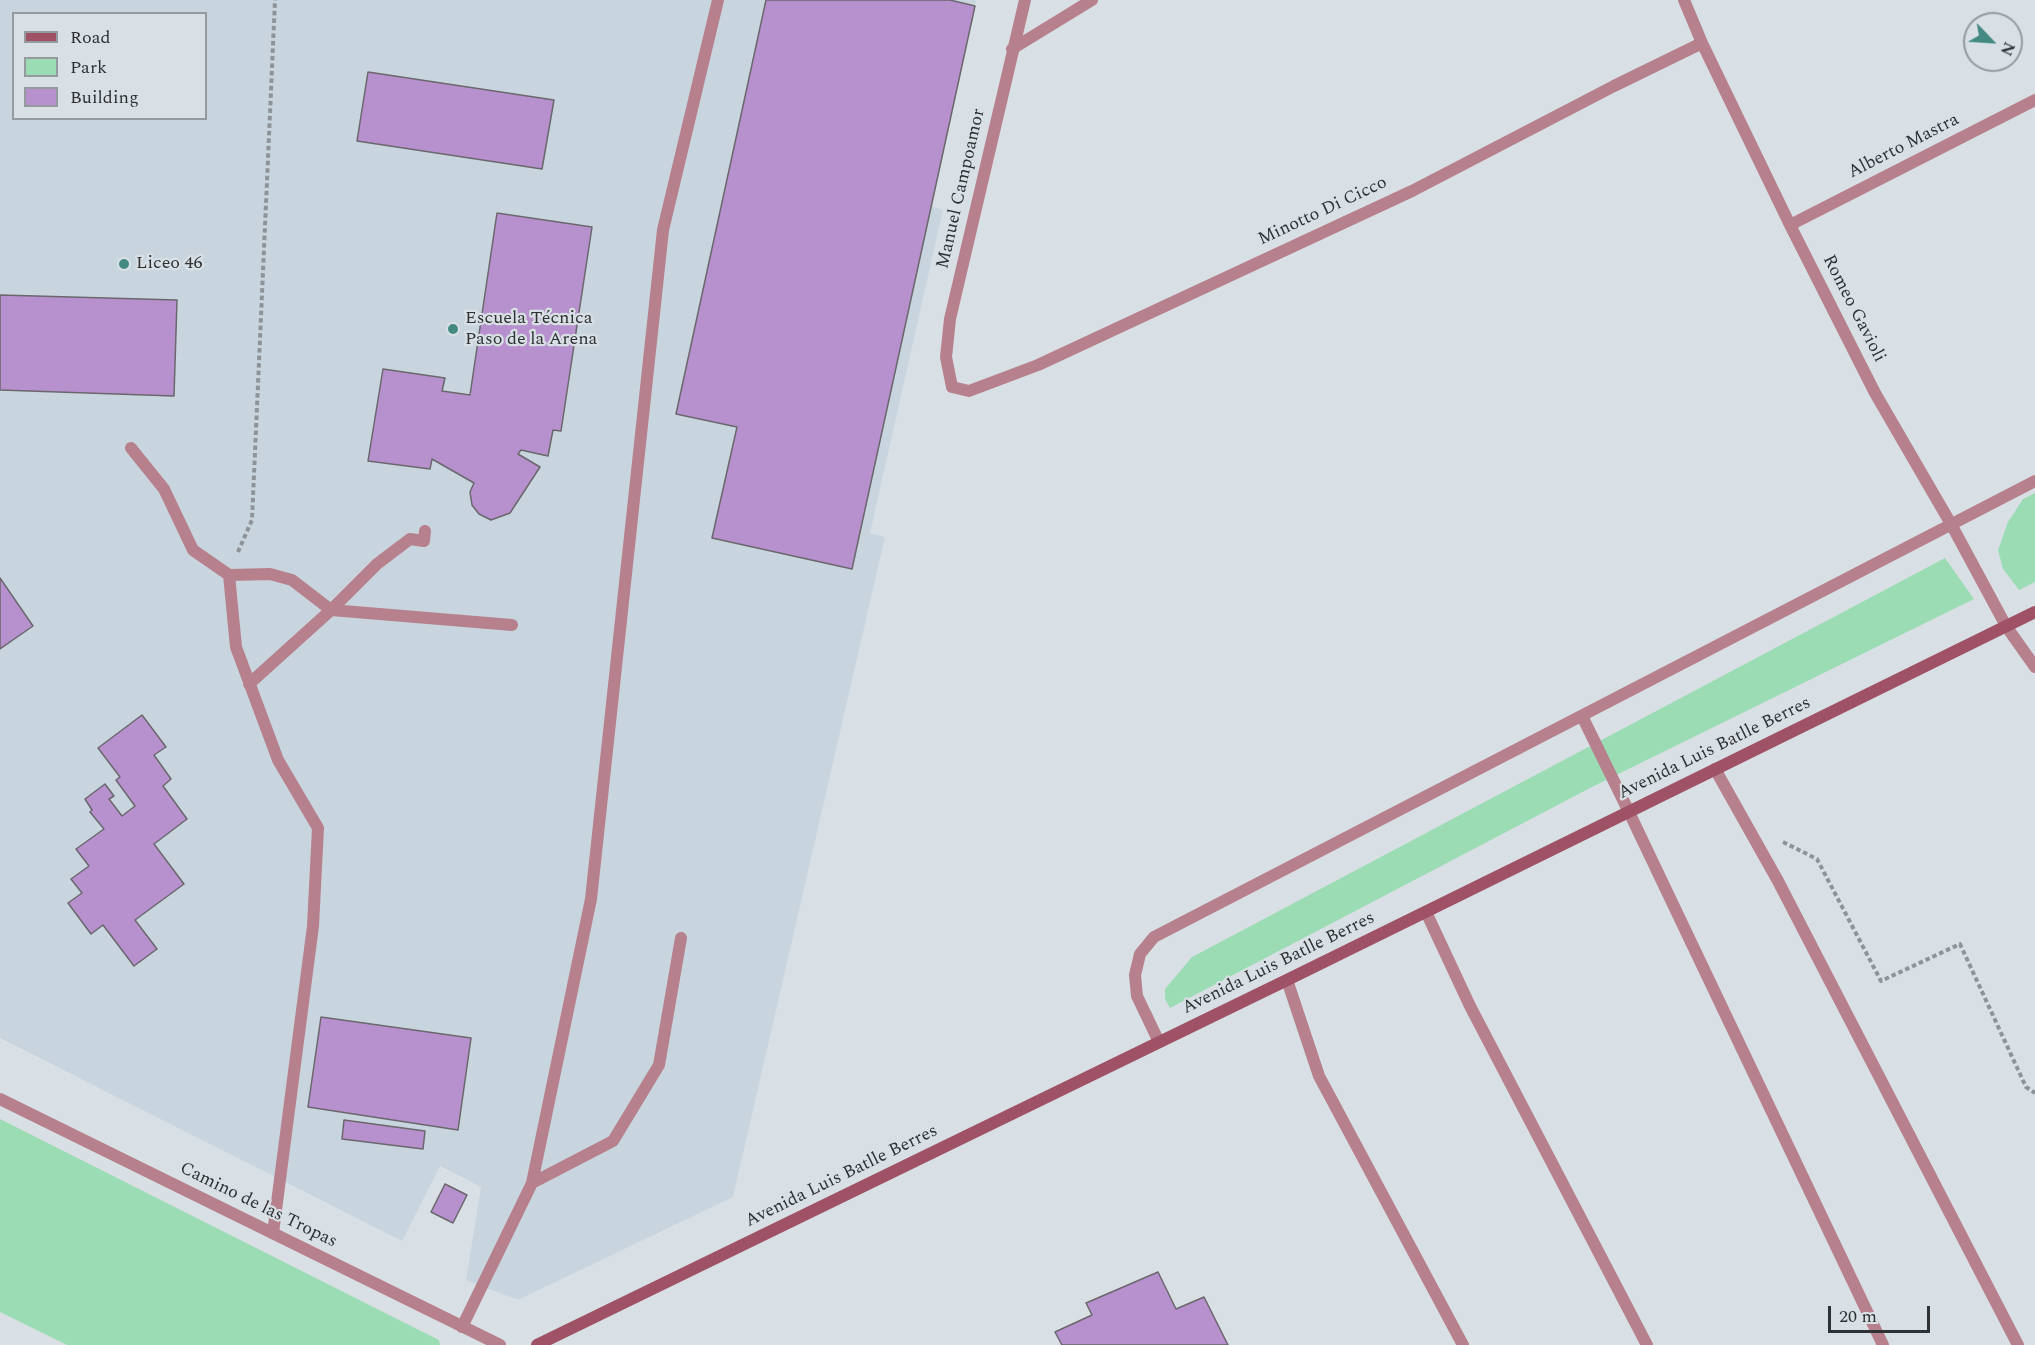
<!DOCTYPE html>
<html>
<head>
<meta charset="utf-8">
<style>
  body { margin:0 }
  #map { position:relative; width:2035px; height:1345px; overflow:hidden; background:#d9e0e5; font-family:Spectral,serif }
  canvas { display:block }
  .legend { position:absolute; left:12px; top:12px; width:195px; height:108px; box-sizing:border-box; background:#d9e0e5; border:2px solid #959a9e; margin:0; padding:8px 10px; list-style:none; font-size:18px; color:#2f3234 }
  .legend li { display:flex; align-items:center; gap:12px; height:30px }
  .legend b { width:30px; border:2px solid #959a9e }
  .north { position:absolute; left:1963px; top:12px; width:60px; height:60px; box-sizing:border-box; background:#d9e0e5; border:2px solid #959a9e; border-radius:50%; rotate:115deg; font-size:16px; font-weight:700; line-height:24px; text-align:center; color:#2f3234 }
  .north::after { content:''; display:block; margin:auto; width:21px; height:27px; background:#428982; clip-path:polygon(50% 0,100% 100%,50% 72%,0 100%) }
  .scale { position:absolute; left:1828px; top:1306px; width:102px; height:27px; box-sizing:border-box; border:3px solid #2f3234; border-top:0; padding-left:8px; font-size:18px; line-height:21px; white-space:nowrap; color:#2f3234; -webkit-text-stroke:4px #d9e0e5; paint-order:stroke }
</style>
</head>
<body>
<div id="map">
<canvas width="2035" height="1345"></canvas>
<ul class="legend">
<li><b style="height:8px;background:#9f5166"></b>Road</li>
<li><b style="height:16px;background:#9cdcb5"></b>Park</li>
<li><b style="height:16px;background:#b791cd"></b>Building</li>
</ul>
<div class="north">N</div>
<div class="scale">20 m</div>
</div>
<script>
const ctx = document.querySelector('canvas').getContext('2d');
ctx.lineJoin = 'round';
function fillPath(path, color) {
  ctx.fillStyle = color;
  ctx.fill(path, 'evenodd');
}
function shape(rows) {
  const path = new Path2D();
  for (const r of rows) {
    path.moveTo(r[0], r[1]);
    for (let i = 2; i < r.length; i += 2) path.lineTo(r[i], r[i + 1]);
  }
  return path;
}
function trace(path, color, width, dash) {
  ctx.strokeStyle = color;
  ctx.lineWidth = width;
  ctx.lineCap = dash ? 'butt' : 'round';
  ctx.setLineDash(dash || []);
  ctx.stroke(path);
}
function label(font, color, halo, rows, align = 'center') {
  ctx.font = font + ' Spectral,serif';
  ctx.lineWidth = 4.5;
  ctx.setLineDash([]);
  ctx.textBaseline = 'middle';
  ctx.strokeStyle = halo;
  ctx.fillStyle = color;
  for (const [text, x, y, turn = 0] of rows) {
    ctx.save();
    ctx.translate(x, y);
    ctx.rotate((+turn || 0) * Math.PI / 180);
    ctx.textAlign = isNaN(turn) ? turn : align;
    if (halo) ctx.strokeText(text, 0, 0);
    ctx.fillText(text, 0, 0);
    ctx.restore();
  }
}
const built = shape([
  [0,0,976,0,931,206,943,210,870,533,885,537,733,1197,518,1300,466,1280,481,1187,440,1166,402,1241,0,1038],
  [14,14,206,14,206,118,14,118]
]);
const green = shape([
  [2035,493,2035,582,2019,590,2003,569,1998,550,2008,522,2023,499],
  [1945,558,1974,599,1594,786,1170,1008,1165,999,1165,989,1192,957],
  [0,1119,417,1329,439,1340,440,1345,67,1345,0,1312]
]);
const building = shape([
  [766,0,950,0,975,6,852,569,712,538,737,427,676,414,766,0],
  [368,72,554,100,542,169,357,141,368,72],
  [497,213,592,227,561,431,553,430,548,456,521,450,518,454,540,467,510,513,491,520,479,514,472,505,470,492,474,483,432,459,430,469,368,461,383,369,445,378,442,391,470,395,497,213],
  [0,295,177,300,174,396,0,390,0,295],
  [0,578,33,626,0,649,0,578],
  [142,715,166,747,154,755,171,779,163,786,187,819,154,844,184,884,135,920,157,949,134,966,103,925,91,934,68,903,82,893,71,879,89,866,76,849,104,829,90,812,92,810,85,799,105,784,114,796,109,799,122,816,135,806,116,780,120,777,98,748,142,715],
  [321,1017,471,1038,458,1130,308,1107,321,1017],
  [344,1120,425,1131,423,1149,342,1139,344,1120],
  [445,1184,467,1195,453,1223,431,1212,445,1184],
  [1158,1272,1176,1309,1204,1297,1228,1345,1062,1345,1055,1332,1092,1315,1086,1303,1158,1272]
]);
const path = shape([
  [238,552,252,520,275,0],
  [1783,842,1817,859,1881,981,1960,944,2026,1087,2035,1093]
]);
const service = shape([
  [131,448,164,489,193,550,229,575,270,574,292,580,331,610,512,625],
  [229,575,236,647,278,760,318,828,313,926,273,1233],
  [2006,626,2035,667],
  [249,684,331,610,377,564,410,539,424,541,425,531],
  [1715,769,1778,881,2018,1345],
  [1629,812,1883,1345],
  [1426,912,1470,1006,1647,1345],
  [1287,980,1319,1076,1463,1345],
  [532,1183,613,1141,659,1065,681,938],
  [462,1327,532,1183,591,899,663,230,718,0]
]);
const minor = shape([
  [1025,0,950,319,946,357,952,387,969,391,1038,365,1412,191,1614,86,1702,43],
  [1684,0,1702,43,1790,225,1875,393,1951,524,2006,626],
  [1012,49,1092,0],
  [1790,225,2035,100],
  [1582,716,1629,812],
  [1159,1042,1137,996,1135,975,1140,954,1154,937,2035,481],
  [0,1099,500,1345]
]);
const secondary = shape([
  [537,1345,1287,980,2035,612]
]);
const markers = [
  [124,264,6,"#428982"],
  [453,329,6,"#428982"]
];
const streetNames = [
  ["Alberto Mastra",1904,147,-27],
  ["Manuel Campoamor",962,189,-77],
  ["Minotto Di Cicco",1323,212,-25],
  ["Romeo Gavioli",1853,309,63],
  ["Avenida Luis Batlle Berres",1715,749,-26],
  ["Avenida Luis Batlle Berres",1279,964,-26],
  ["Avenida Luis Batlle Berres",842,1177,-26],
  ["Camino de las Tropas",258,1206,26]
];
const poiNames = [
  ["Liceo 46",136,264],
  ["Escuela Técnica",465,319],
  ["Paso de la Arena",465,340]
];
fillPath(built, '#c8d5df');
fillPath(green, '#9cdcb5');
fillPath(building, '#b791cd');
trace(building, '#6b676d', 1.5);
trace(path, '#8e9397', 4, [4.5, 3]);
trace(service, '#b7808d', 12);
trace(minor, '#b7808d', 12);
trace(secondary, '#9f5166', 12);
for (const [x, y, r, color] of markers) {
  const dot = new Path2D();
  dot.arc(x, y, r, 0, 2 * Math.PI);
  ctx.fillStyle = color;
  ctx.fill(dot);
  trace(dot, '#d9e0e5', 2);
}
label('18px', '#2f3234', '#d9e0e5', streetNames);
label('18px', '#2f3234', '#d9e0e5', poiNames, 'left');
</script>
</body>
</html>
